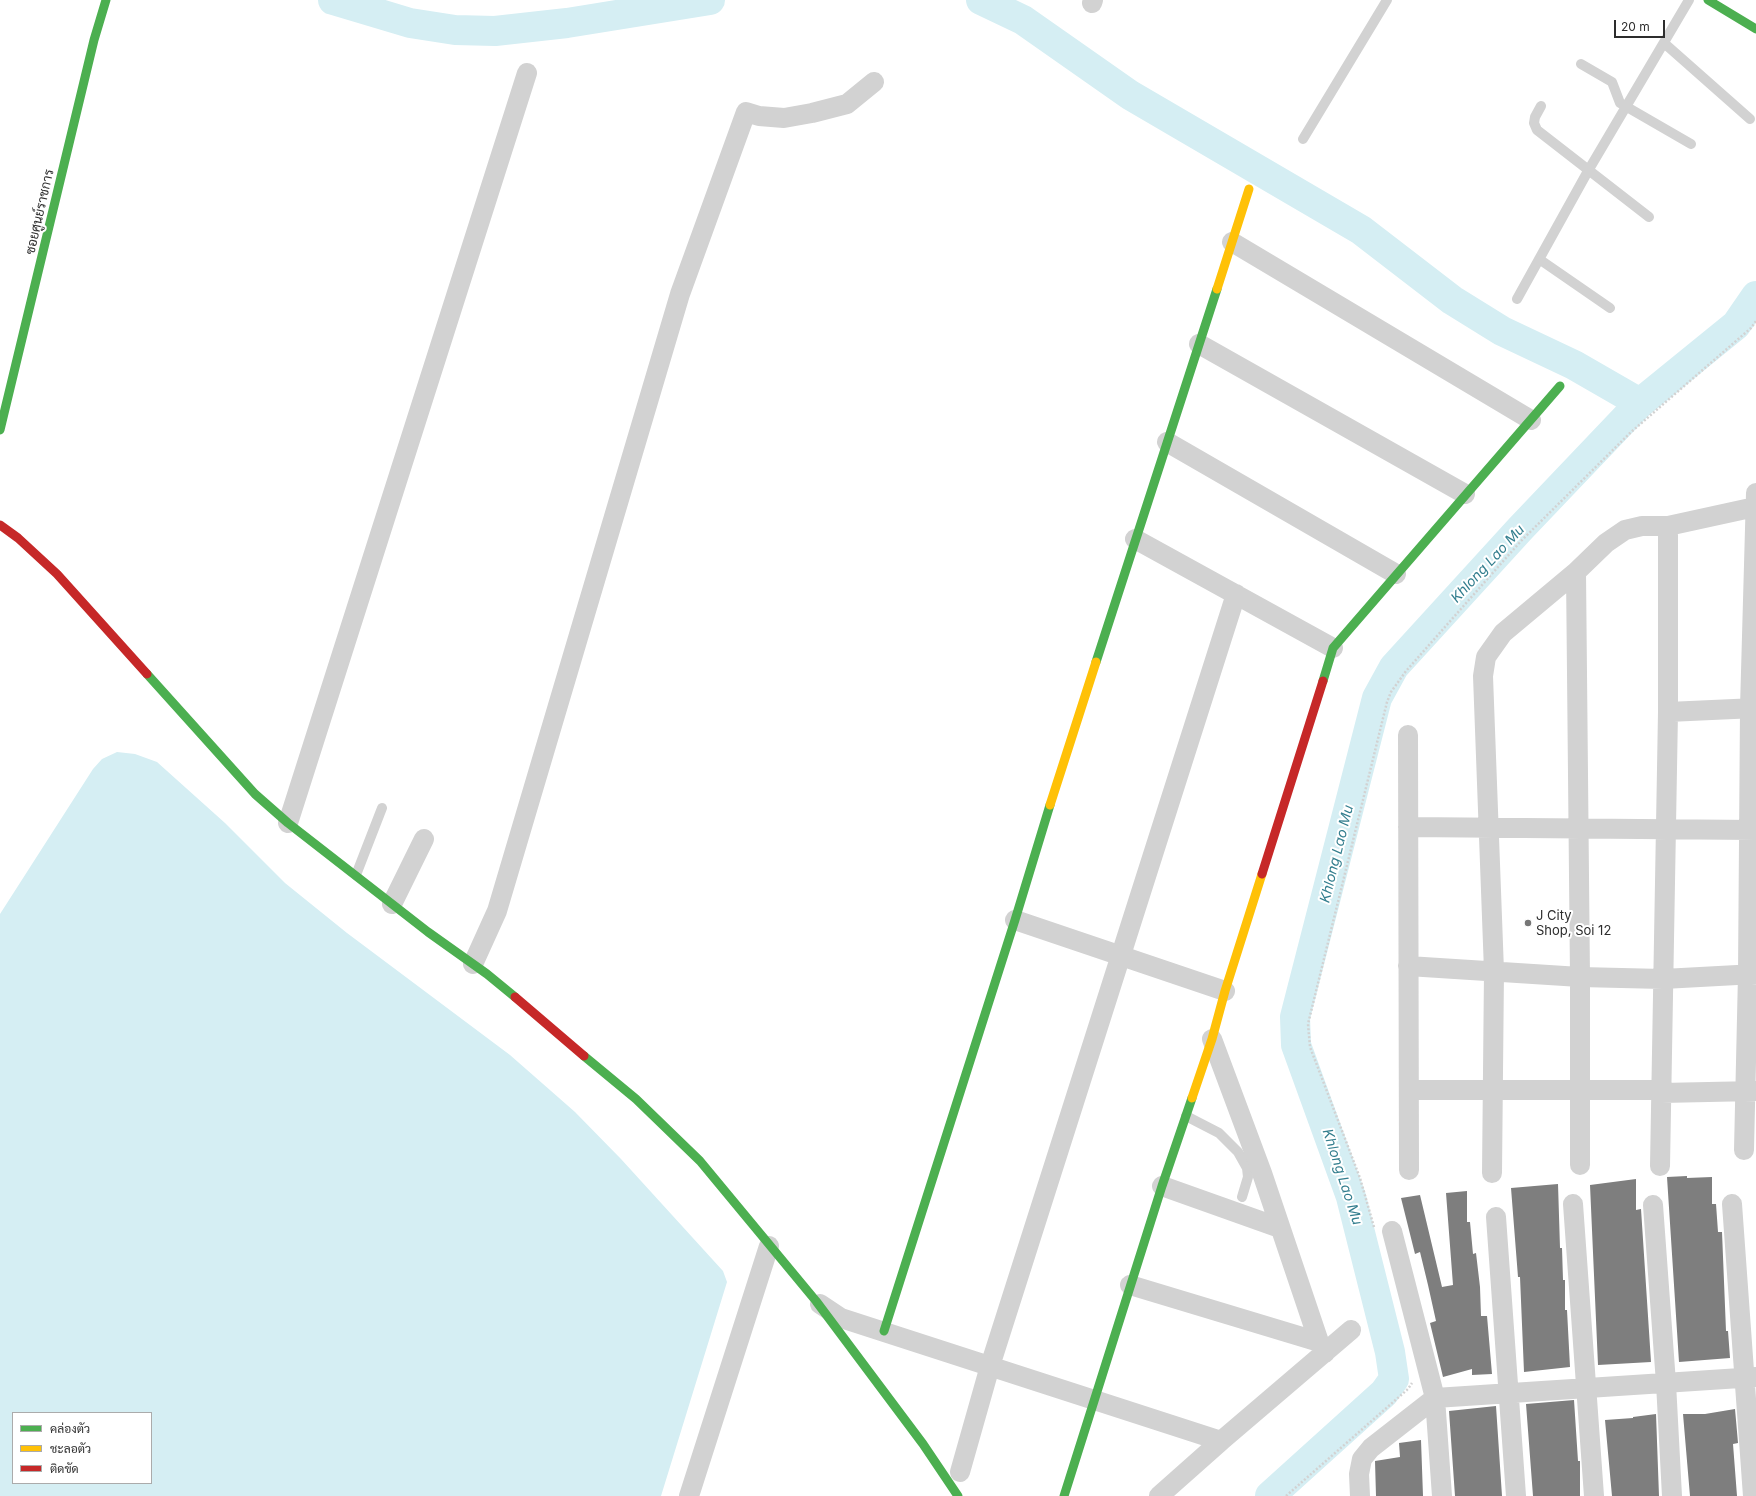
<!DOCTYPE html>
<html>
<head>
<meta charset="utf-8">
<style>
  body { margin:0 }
  #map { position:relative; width:1756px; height:1496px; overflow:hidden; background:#fff; font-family:Inter,Sarabun,sans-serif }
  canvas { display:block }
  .legend { position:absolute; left:12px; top:1412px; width:140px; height:72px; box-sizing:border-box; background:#fff; border:1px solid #ababab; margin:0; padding:5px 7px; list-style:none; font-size:12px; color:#2d2d2d }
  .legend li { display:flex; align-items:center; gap:8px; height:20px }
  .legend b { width:20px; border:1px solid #ababab }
  .scale { position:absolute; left:1614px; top:20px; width:51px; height:18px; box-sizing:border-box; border:2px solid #2d2d2d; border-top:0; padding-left:5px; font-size:12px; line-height:14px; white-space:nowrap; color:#2d2d2d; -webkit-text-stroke:3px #fff; paint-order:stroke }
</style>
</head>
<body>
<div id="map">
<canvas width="1756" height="1496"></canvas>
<ul class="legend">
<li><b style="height:5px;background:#4caf50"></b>คล่องตัว</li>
<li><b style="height:5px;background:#ffc107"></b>ชะลอตัว</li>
<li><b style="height:5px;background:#c62828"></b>ติดขัด</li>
</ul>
<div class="scale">20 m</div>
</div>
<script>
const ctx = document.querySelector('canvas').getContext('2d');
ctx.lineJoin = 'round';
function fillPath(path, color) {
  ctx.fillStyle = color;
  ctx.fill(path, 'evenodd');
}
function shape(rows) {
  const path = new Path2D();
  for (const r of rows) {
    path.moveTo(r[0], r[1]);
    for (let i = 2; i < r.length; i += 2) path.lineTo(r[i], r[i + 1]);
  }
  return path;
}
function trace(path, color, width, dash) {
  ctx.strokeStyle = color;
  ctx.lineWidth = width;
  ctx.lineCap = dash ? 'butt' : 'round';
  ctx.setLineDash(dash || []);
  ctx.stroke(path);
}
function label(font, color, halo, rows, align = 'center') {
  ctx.font = font + ' Inter,Sarabun,sans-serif';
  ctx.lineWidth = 4;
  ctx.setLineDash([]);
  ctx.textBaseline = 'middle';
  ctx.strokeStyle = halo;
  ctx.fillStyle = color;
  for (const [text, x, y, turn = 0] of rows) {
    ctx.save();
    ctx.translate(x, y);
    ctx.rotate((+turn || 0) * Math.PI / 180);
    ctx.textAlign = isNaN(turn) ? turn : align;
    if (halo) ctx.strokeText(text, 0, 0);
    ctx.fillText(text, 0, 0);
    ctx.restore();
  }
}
const water = shape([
  [117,752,135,754,157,762,225,823,285,883,347,933,510,1055,575,1112,621,1159,723,1271,727,1282,661,1496,0,1496,0,914,93,769,102,759],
  [13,1413,151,1413,151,1483,13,1483]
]);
const river = shape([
  [333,0,410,23,455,30,495,31,567,23,710,0],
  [981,0,1023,20,1130,95,1361,230,1452,300,1502,331,1574,365,1640,403],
  [1270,1496,1384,1393,1394,1379,1390,1352,1351,1197,1296,1045,1295,1017,1377,698,1394,667,1520,529,1640,403,1736,325,1756,296]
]);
const building = shape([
  [1687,1176,1687,1178,1712,1177,1712,1204,1716,1204,1718,1232,1722,1232,1726,1331,1728,1331,1730,1358,1679,1362,1667,1177],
  [1636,1179,1636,1210,1641,1209,1651,1362,1598,1365,1590,1185],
  [1558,1184,1560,1248,1562,1248,1563,1280,1565,1280,1565,1310,1567,1310,1570,1367,1524,1372,1520,1277,1518,1277,1511,1188],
  [1467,1191,1467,1222,1470,1222,1473,1254,1476,1253,1480,1287,1481,1316,1487,1316,1492,1374,1472,1375,1472,1369,1443,1377,1430,1323,1436,1321,1428,1285,1420,1252,1415,1254,1401,1198,1420,1195,1442,1287,1453,1285,1446,1193],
  [1574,1400,1578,1461,1580,1461,1580,1496,1533,1496,1526,1404],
  [1496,1406,1502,1496,1455,1496,1449,1411],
  [1735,1409,1738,1443,1733,1444,1737,1496,1690,1496,1683,1414,1705,1414],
  [1656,1414,1659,1496,1612,1496,1605,1420,1633,1418,1633,1417],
  [1421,1440,1423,1496,1376,1496,1375,1461,1400,1457,1399,1443]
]);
const path = shape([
  [1374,1227,1360,1178,1310,1047,1308,1024,1387,702,1391,692,1406,671,1521,541,1630,433,1751,328,1756,321],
  [1286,1496,1408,1389,1412,1383]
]);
const lane = shape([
  [1664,43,1750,119],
  [1581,64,1612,82,1620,103,1691,144],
  [1541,106,1535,117,1534,123,1537,130,1649,217],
  [1303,139,1387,0],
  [1539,259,1610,308],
  [1517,299,1588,171,1689,0],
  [356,875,382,808],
  [1186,1116,1219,1133,1238,1152,1247,1168,1248,1177,1242,1197]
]);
const street = shape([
  [1092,3,1093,0],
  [1232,242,1531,420],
  [1199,344,1465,494],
  [1167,442,1396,574],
  [1135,539,1333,648],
  [1576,572,1580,977,1580,1165],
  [1668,712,1756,708],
  [1408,735,1409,1170],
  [288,823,527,73],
  [1408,827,1756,830],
  [392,904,424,839],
  [1015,920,1225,991],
  [473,964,497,911,680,294,746,112,759,116,784,118,812,113,847,104,874,82],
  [1408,966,1580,977,1663,979,1756,974],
  [1212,1039,1262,1173,1319,1342,1325,1353],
  [1409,1090,1661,1090],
  [1661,1093,1756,1091],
  [1744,1150,1748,974,1750,708,1756,493],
  [1660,1166,1668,712,1668,526],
  [1492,1173,1494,971,1483,676,1486,657,1503,633,1576,572,1606,543,1625,530,1642,526,1668,526,1755,507],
  [1162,1186,1280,1228],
  [1573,1204,1594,1496],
  [1732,1204,1753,1496],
  [1653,1205,1666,1383,1672,1496],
  [1496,1217,1516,1496],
  [1392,1231,1435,1398,1442,1496],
  [1130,1285,1319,1342],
  [820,1304,841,1318,1221,1441,1351,1330],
  [960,1472,990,1366,1236,594],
  [689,1496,769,1246],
  [1159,1496,1221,1441],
  [1360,1496,1359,1474,1362,1459,1371,1448,1435,1398,1756,1377]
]);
const fast = shape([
  [1708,0,1756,29],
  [0,430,94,40,106,0],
  [1096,662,1217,289],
  [147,674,255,794,288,823,428,932,487,974,515,997],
  [1323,681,1333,648,1560,386],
  [584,1056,636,1099,700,1161,816,1301,923,1444,958,1496],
  [884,1331,1015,920,1050,805],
  [1064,1496,1162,1186,1192,1098]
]);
const slow = shape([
  [1217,289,1249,189],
  [1050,805,1096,662],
  [1192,1098,1212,1039,1225,991,1262,874]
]);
const jam = shape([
  [0,525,18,538,57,574,147,674],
  [1262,874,1323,681],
  [515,997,584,1056]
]);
const markers = [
  [1528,923,4,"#767676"]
];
const streetNames = [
  ["ซอยศูนย์ราชการ",40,212,-77]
];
const poiNames = [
  ["J City",1536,916],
  ["Shop, Soi 12",1536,931]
];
const waterNames = [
  ["Khlong Lao Mu",1488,564,-47],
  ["Khlong Lao Mu",1337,854,-76],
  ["Khlong Lao Mu",1342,1177,72]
];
fillPath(water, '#d5eef3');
trace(river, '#d5eef3', 30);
fillPath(building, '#7e7e7e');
trace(path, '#d2d2d2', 2.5, [2, 2]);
trace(lane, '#d2d2d2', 10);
trace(street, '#d2d2d2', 20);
trace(fast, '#4caf50', 9);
trace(slow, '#ffc107', 9);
trace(jam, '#c62828', 9);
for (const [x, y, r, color] of markers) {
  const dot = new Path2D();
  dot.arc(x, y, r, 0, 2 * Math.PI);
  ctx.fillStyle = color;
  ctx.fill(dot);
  trace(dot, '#fff', 1.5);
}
label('13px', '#2d2d2d', '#fff', streetNames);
label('13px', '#2d2d2d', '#fff', poiNames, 'left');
label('italic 14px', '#337e8e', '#fff', waterNames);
</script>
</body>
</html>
